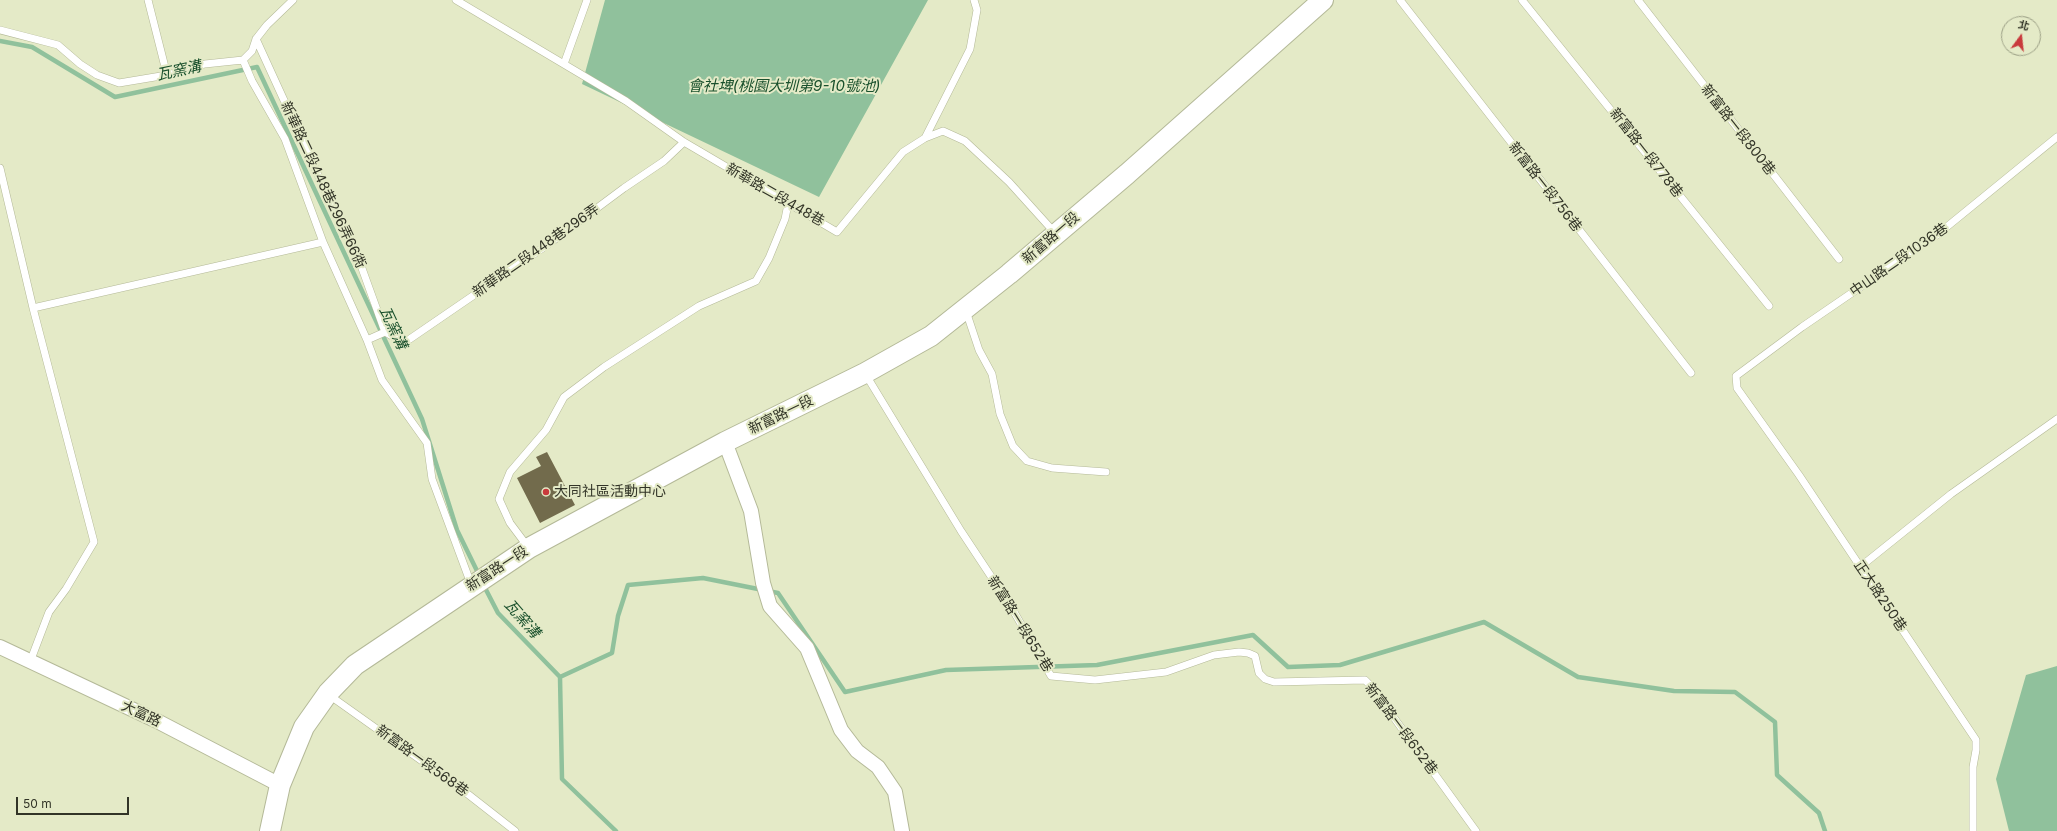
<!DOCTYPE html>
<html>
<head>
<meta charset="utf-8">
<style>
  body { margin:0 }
  #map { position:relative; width:2057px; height:831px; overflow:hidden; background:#e4eac7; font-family:Inter,"Noto Sans TC",sans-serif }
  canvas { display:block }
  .north { position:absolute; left:2001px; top:16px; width:40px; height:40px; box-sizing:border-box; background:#e4eac7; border:1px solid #9da187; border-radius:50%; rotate:15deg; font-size:11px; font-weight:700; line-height:16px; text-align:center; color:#323427 }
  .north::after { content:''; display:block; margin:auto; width:14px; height:18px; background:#c93a3c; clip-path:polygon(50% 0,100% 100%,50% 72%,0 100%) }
  .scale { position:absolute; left:16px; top:797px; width:113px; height:18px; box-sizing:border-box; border:2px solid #323427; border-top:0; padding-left:5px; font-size:12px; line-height:14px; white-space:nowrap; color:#323427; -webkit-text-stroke:3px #e4eac7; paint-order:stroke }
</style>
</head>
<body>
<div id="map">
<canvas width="2057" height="831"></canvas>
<div class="north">北</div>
<div class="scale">50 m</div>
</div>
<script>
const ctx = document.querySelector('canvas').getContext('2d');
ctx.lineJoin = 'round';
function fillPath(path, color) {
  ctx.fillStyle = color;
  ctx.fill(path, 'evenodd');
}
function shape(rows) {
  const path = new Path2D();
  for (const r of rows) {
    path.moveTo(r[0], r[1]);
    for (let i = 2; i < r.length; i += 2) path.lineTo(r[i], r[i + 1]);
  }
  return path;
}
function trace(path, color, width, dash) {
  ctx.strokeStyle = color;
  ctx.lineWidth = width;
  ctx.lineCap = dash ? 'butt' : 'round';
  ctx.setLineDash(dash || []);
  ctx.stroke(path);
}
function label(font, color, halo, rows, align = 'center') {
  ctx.font = font + ' Inter,"Noto Sans TC",sans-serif';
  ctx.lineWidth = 4;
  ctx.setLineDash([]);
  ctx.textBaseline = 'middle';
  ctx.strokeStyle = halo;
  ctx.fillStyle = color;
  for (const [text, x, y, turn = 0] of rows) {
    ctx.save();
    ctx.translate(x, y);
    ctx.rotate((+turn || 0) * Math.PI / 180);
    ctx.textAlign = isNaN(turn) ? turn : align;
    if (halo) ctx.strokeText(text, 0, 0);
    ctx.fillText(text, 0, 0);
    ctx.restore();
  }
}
const water = shape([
  [605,0,928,0,819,197,582,84],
  [2057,666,2057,831,2009,831,1996,779,2026,675]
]);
const stream = shape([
  [0,41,32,47,115,97,257,67,422,419,457,530,479,575],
  [483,584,498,613,560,677,562,779,616,831],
  [560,677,612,653,618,616,628,585,703,578,778,593,845,692,946,670,1097,665,1253,635,1288,667,1340,665,1484,622,1578,677,1674,691,1735,692,1775,722,1777,775,1819,813,1825,831]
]);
const building = shape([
  [547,452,575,505,540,523,517,478,541,466,536,457]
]);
const lane = shape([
  [148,0,167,75],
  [456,0,626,101,684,142,837,232,903,152,925,138,943,131,965,141,1009,182,1055,233],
  [1400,0,1691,373],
  [1522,0,1769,306],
  [1638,0,1839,259],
  [0,30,58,45,80,64,97,75,119,83,167,75,205,64,243,60,252,51,256,39,267,25,293,0],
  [256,39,325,190,359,260,385,332],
  [243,60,252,81,285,139,323,242,367,340,382,380,427,443,432,479,471,584],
  [564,64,587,0],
  [925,138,970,49,977,10,974,0],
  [0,168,33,308,94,542,66,589,49,612,30,662],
  [33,308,323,242],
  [966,311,979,350,992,374,1000,414,1013,446,1027,461,1052,468,1106,472],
  [385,332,404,343,550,243,624,188,664,161,684,142],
  [367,340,385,332],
  [866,375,961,531,1010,605,1051,676,1095,680,1166,672,1214,655,1239,652,1248,653,1255,656,1259,673,1265,679,1274,682,1365,680,1371,686,1476,831],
  [528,547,510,523,499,499,510,472,546,430,564,397,604,367,699,306,756,281,769,258,785,219,788,204],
  [1860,567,1951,494,2057,419],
  [329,695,460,788,515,831],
  [1973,831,1973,767,1976,750,1976,740,1799,475,1737,388,1736,376,1802,327,1938,234,2057,137]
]);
const street = shape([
  [725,442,751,511,763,583,770,606,807,648,841,730,857,751,878,767,895,792,902,831],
  [0,647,157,721,280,785]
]);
const secondary = shape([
  [270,831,280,785,304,727,328,693,355,665,529,548,725,442,865,373,931,336,1009,274,1127,174,1323,0]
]);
const markers = [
  [546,492,4,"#c93a3c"]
];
const streetNames = [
  ["新富路一段800巷",1738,130,52],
  ["新富路一段778巷",1646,153,52],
  ["新華路二段448巷296弄66衖",323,185,65],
  ["新富路一段756巷",1545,187,52],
  ["新華路二段448巷",775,195,30],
  ["新富路一段",1051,238,-41],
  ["新華路二段448巷296弄",536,251,-35],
  ["中山路二段1036巷",1899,260,-35],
  ["新富路一段",781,415,-26],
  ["新富路一段",497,569,-33],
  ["正大路250巷",1880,596,56],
  ["新富路一段652巷",1020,624,58],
  ["大富路",141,714,25],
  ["新富路一段652巷",1401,729,53],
  ["新富路一段568巷",422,761,36]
];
const poiNames = [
  ["大同社區活動中心",554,492]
];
const waterNames = [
  ["瓦窯溝",179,71,-12],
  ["會社埤(桃園大圳第9-10號池)",784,86],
  ["瓦窯溝",393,328,65],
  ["瓦窯溝",522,619,49]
];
fillPath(water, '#90c19c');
trace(stream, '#90c19c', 4.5);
fillPath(building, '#726b4c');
trace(lane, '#b4b998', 8);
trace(street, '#b4b998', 16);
trace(secondary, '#b4b998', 22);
trace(lane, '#fff', 7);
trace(street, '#fff', 14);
trace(secondary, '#fff', 20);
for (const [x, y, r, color] of markers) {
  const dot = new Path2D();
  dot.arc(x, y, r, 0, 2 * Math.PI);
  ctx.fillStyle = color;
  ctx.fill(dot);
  trace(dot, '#e4eac7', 1.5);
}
label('14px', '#323427', '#e4eac7', streetNames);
label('14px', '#323427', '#e4eac7', poiNames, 'left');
label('italic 15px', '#19502c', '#e4eac7', waterNames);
</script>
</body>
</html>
